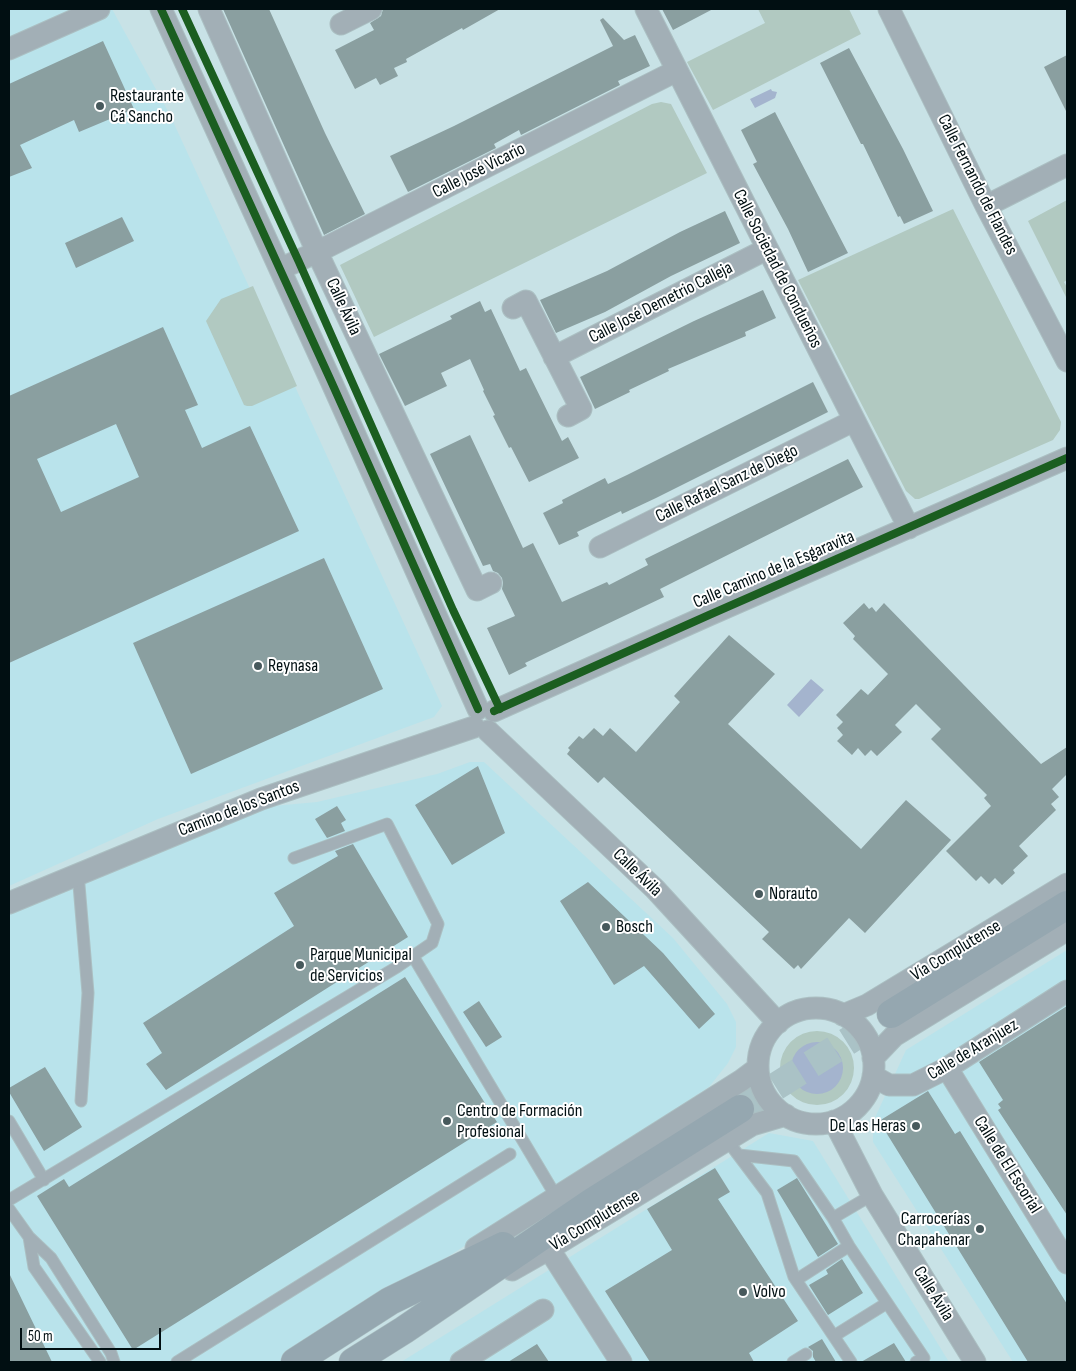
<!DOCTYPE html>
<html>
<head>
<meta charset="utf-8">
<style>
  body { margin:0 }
  #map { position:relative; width:1076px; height:1371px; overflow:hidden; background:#c8e2e6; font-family:"Sofia Sans Condensed",sans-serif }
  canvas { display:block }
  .frame { position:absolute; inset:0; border:10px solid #010f12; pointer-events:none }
  .scale { position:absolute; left:20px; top:1328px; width:141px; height:22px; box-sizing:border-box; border:2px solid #010f12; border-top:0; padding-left:6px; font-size:15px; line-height:18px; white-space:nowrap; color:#010f12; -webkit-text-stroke:4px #fff; paint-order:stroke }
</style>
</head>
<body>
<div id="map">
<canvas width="1076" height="1371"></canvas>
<div class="frame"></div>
<div class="scale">50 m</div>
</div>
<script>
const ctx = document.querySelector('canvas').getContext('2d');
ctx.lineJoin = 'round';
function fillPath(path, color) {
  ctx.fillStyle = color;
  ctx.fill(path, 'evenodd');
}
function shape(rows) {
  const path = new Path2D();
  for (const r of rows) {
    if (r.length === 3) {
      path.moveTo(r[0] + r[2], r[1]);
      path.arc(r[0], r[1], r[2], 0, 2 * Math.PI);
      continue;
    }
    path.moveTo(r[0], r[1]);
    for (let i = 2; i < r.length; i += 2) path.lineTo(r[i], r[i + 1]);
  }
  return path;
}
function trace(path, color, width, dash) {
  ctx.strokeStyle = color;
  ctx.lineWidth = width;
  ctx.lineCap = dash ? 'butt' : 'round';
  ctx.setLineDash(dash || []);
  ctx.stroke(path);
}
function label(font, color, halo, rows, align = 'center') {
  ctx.font = font + ' "Sofia Sans Condensed",sans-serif';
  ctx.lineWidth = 4;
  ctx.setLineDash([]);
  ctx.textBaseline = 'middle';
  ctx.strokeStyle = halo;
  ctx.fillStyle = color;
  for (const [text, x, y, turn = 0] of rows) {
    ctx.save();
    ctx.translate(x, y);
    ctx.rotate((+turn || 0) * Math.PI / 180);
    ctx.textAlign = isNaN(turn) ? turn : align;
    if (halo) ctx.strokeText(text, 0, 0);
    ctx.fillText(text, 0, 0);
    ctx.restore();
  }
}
const built = shape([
  [9,9,112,9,170,115,442,706,434,717,158,819,9,886],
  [470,762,484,762,673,938,727,1004,736,1022,736,1047,728,1063,709,1087,286,1362,9,1362,9,909,251,808,317,802,437,774],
  [1067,950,1067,1362,1013,1362,873,1142,873,1122,906,1050],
  [769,1133,813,1141,949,1362,401,1362]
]);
const green = shape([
  [758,9,849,9,861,34,713,110,687,62,765,23],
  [661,102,671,104,707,173,374,337,340,265,652,104],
  [1067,200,1067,280,1064,282,1067,287,1067,299,1028,221],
  [953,209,1061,422,1060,430,1053,440,919,499,915,499,906,491,798,280],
  [253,286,297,386,252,406,247,406,244,405,206,321,221,299],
  [817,1068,37]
]);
const water = shape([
  [771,89,772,91,777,92,775,98,755,108,750,99],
  [811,679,824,690,799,717,787,705],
  [817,1068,26]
]);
const building = shape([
  [223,9,269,9,325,133,365,214,324,235],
  [383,9,500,9,463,30,462,28,406,59,407,62,394,68,398,76,380,85,376,78,355,89,335,50,374,30,370,23,381,16],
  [662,9,713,9,673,30],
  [603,18,624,40,635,35,650,66,618,81,620,85,521,135,519,130,494,144,496,148,408,192,390,156,454,126,613,46,600,20],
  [103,41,134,109,79,132,74,120,20,145,32,168,9,177,9,84],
  [849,48,903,149,933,211,904,224,900,216,898,217,863,144,861,144,820,63],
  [1067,55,1067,113,1044,67],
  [775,112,848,253,808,272,788,229,753,164,757,162,741,130],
  [725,211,740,243,671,276,605,312,556,333,540,300,607,271,680,232],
  [122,217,134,241,76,268,65,243],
  [763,290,776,318,745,332,746,336,668,369,669,371,629,390,630,392,595,409,580,377,694,321],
  [480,301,485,312,491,309,520,371,526,368,562,441,568,437,579,458,529,482,511,447,509,448,493,416,495,415,483,391,484,390,470,359,441,373,447,386,405,406,379,354,452,319,450,316],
  [163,327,198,405,185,410,202,448,250,426,299,531,9,663,9,396],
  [116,424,139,477,61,512,37,459],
  [813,382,828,412,656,498,622,514,621,511,577,532,579,536,559,545,543,513,563,503,562,500,605,478,608,484,627,475],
  [470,435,523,548,533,543,562,602,607,582,609,585,648,565,645,559,848,459,863,487,660,589,664,597,525,663,527,666,509,675,487,628,515,616,502,589,503,583,502,578,498,573,493,571,490,564,483,566,430,454],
  [324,558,383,689,191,774,133,643],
  [864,603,869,609,872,607,876,612,884,603,1041,764,1067,747,1067,774,1052,789,1059,797,1051,804,1056,810,1019,846,1028,856,1013,870,1015,873,1002,885,995,878,989,884,981,876,976,881,946,851,991,806,984,798,987,795,931,739,941,729,916,704,895,725,902,732,877,756,871,750,865,756,858,748,852,755,837,741,843,735,837,728,843,722,836,715,861,689,868,695,888,674,853,639,855,636,843,623],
  [729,635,775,674,728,724,861,849,906,800,951,840,865,933,849,918,801,969,798,965,794,969,762,939,769,932,604,777,598,783,567,754,570,750,568,748,579,736,583,739,594,728,603,736,610,728,636,752,680,702,674,696],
  [478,766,505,833,452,865,415,805],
  [337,806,346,820,341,823,345,831,327,838,315,819],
  [353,844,408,937,166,1090,146,1064,162,1053,143,1023,294,926,274,893,338,856,335,851],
  [588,882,663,953,715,1014,699,1029,644,966,614,985,560,901],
  [405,977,497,1122,133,1350,37,1196,64,1179,69,1187],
  [479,1001,502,1037,486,1047,463,1012],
  [1067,1006,1067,1215,998,1110,1001,1108,998,1104,1003,1100,979,1062],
  [45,1067,82,1127,44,1151,9,1092,9,1088],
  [928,1091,955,1134,960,1131,1067,1304,1067,1362,1028,1362,879,1121],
  [715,1168,730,1192,718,1199,798,1321,749,1353,754,1362,650,1362,605,1291,672,1250,647,1209],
  [797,1178,838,1244,818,1257,777,1190],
  [842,1259,863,1293,828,1315,809,1285,828,1274,826,1270],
  [9,1273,52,1362,9,1362],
  [822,1339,836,1362,816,1362,813,1357,813,1351,808,1347],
  [894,1343,906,1362,861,1362],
  [537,1344,549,1362,508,1362]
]);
const primaryTunnel = shape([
  [740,1109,891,1014]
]);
const service = shape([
  [78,873,88,993,81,1101],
  [413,956,557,1198],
  [9,1121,44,1180],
  [727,1140,767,1193,794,1277,851,1362],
  [739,1155,794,1161,833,1218],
  [872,1195,833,1218,849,1246,924,1358,916,1362],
  [9,1200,397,967,432,943,438,924,387,824,294,858],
  [9,1209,29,1237,51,1258,111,1353,114,1362],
  [29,1237,34,1267,100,1362],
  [796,1280,849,1246],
  [834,1336,887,1303],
  [177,1362,510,1154],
  [793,1362,806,1354]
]);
const minor = shape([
  [161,9,331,381,478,709],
  [209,9,317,252,477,590,491,583],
  [646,9,909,528],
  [889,9,986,206,1067,361],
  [341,24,371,9],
  [9,49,99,9],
  [986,206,1067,165],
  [280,269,317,252,676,71],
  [513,308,526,301,581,409,568,416],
  [554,357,767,249],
  [600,547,853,421],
  [494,711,709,615,1067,458],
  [488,731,655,889,778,1023],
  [9,903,261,799,474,727],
  [816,1066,58],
  [843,1015,867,1005,1067,884],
  [873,1058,894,1036,1067,930],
  [947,1068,1067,1263],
  [873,1076,889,1085,913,1085,947,1068,1067,991],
  [834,1121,872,1195,975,1362],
  [476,1248,742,1080,758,1068],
  [549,1249,621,1362],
  [512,1270,549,1249,752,1125,786,1115],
  [461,1362,543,1310]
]);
const primary = shape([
  [891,1014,1067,905],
  [295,1362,390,1301,503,1246],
  [353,1362,404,1330,592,1202,740,1109]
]);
const cycleway = shape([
  [161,9,331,381,478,709],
  [182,9,299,262,453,610,500,709],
  [494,711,709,615,1067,458]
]);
const markers = [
  [100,106,5,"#47595c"],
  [258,666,5,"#47595c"],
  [759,894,5,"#47595c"],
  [606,927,5,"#47595c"],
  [300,965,5,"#47595c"],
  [447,1121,5,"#47595c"],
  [916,1126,5,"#47595c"],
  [980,1229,5,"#47595c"],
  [743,1292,5,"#47595c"]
];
const poiNames = [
  ["Restaurante",110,96],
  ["Cá Sancho",110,117],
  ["Reynasa",268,666],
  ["Norauto",769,894],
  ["Bosch",616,927],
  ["Parque Municipal",310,955],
  ["de Servicios",310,976],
  ["Centro de Formación",457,1111],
  ["Profesional",457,1132],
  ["De Las Heras",906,1126,"right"],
  ["Carrocerías",970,1219,"right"],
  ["Chapahenar",970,1240,"right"],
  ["Volvo",753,1292]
];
const streetNames = [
  ["Calle José Vicario",479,171,-27],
  ["Calle Fernando de Flandes",977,185,63],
  ["Calle Sociedad de Condueños",777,269,63],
  ["Calle José Demetrio Calleja",661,303,-27],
  ["Calle Ávila",343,307,65],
  ["Calle Rafael Sanz de Diego",727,484,-26],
  ["Calle Camino de la Esgaravita",774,570,-23],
  ["Camino de los Santos",239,809,-21],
  ["Calle Ávila",637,873,44],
  ["Vía Complutense",956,951,-31],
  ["Calle de Aranjuez",973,1050,-31],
  ["Calle de El Escorial",1007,1165,58],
  ["Vía Complutense",595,1221,-31],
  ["Calle Ávila",933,1294,58]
];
fillPath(built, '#b9e3eb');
fillPath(green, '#b1c9c1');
fillPath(water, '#a4b4ce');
fillPath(building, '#8a9fa0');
trace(primaryTunnel, '#aac2c6', 28, [28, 14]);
trace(service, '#abbfc2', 13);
trace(minor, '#abbfc2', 23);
trace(primary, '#abbfc2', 29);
trace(service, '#a2afb6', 11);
trace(minor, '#a2afb6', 21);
trace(primary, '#95a7b0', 28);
trace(cycleway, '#1b5e20', 8);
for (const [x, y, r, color] of markers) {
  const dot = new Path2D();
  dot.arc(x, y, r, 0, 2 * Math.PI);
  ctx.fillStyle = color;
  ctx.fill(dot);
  trace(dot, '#fff', 2);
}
label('18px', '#010f12', '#fff', poiNames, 'left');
label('18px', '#010f12', '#fff', streetNames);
</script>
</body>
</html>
